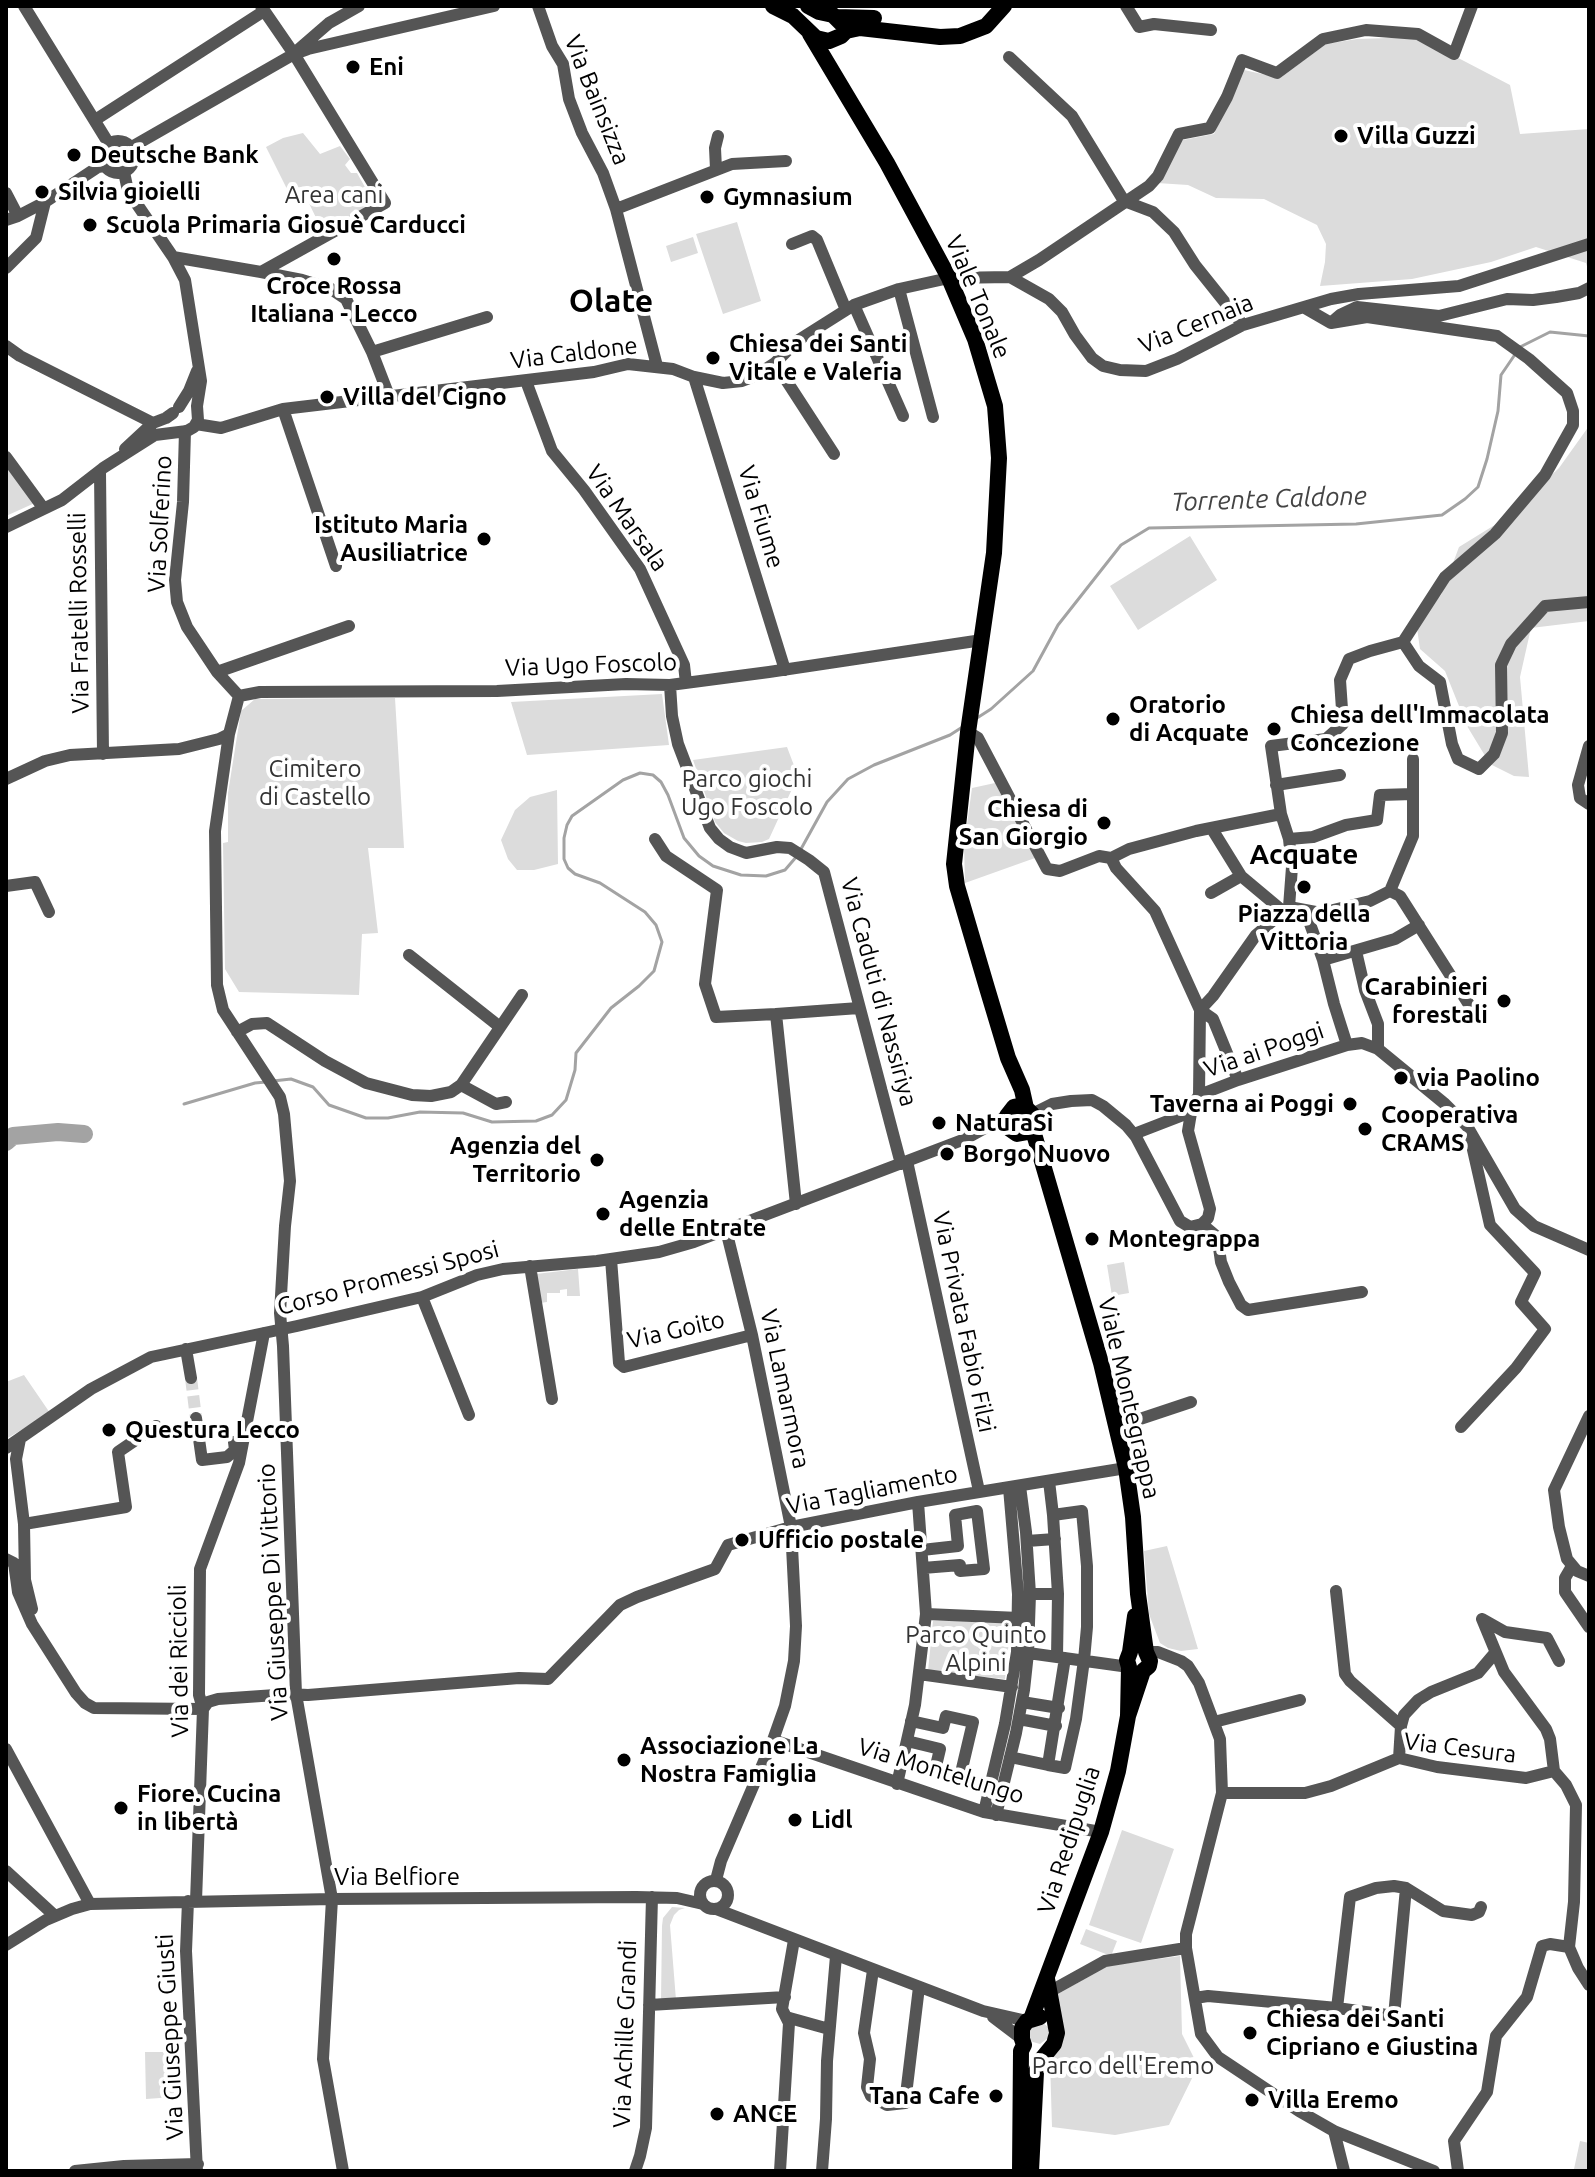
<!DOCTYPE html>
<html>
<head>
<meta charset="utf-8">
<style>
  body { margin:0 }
  #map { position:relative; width:1595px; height:2177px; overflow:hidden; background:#fff; font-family:Ubuntu,sans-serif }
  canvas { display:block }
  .frame { position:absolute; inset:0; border:8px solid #000; pointer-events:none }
</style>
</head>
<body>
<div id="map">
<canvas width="1595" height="2177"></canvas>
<div class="frame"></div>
</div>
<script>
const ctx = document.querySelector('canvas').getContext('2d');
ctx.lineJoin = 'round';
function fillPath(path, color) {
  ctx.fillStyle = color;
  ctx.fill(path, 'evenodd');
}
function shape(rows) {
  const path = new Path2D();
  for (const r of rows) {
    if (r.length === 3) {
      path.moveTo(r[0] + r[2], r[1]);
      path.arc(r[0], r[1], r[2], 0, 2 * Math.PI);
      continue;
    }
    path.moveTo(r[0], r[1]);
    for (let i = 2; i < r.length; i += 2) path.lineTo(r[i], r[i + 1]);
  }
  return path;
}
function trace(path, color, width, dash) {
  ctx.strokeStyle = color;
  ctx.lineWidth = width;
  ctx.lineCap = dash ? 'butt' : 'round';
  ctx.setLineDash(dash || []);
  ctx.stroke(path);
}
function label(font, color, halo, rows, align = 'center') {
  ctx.font = font + ' Ubuntu,sans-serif';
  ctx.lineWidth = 8;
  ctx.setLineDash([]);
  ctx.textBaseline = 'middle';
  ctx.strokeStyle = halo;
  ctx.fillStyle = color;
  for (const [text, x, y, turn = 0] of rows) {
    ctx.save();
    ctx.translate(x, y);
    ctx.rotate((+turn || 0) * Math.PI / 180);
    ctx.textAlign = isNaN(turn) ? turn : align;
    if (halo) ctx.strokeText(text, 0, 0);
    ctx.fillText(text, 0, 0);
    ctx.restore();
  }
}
const green = shape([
  [1418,37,1510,85,1520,134,1589,129,1589,273,1586,263,1536,247,1491,262,1412,279,1320,286,1325,262,1326,244,1317,225,1264,199,1216,198,1188,185,1157,183,1178,141,1214,134,1244,70,1280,78,1326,44,1357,39],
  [303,133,320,154,340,146,350,159,345,165,351,173,357,173,374,203,323,232,301,187,287,189,266,147,283,138],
  [737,222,761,301,723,314,696,234],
  [693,237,698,253,671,262,666,246],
  [1589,426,1589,621,1531,628,1520,677,1529,777,1514,776,1490,764,1467,726,1445,671,1420,649,1417,628,1423,609,1441,595,1459,547,1506,518,1559,468],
  [6,459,37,502,6,516],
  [1190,536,1217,580,1138,630,1110,586],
  [662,694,669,745,527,755,511,702],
  [395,698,404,848,368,848,378,933,362,934,359,995,239,992,225,969,223,843,228,842,228,793,241,711,255,699],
  [787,747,798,776,769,839,762,842,746,843,738,841,724,833,715,822,693,760],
  [995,783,1035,858,965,883,964,846,972,788],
  [557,790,558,864,534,870,517,870,508,859,501,840,515,810,530,797],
  [1124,1262,1129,1293,1112,1296,1107,1265],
  [578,1269,580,1296,567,1296,567,1289,560,1290,560,1293,547,1293,547,1302,540,1303,536,1274],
  [24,1375,50,1413,6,1439,6,1382],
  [1167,1546,1198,1649,1181,1651,1168,1648,1160,1643,1149,1614,1144,1551],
  [933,1621,1011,1621,1005,1679,928,1671],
  [1122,1830,1174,1849,1141,1943,1089,1925],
  [672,1907,685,1908,679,1910,674,1915,670,1925,676,2000,661,2001,662,1926,663,1918],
  [1086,1929,1117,1941,1111,1956,1080,1944],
  [1180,1956,1182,2034,1198,2066,1169,2125,1115,2135,1052,2127,1050,2060,1056,1995,1107,1966],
  [1042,2022,1048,2027,1048,2038,1040,2044,1033,2042,1030,2040,1028,2030],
  [145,2052,173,2052,174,2097,146,2099],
  [1580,2141,1589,2143,1589,2171,1574,2169]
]);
const stream = shape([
  [1520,347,1550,332,1589,336],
  [977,718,991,709,1033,671,1058,625,1121,545,1149,528,1356,524,1442,515,1465,499,1478,487,1487,459,1498,411,1501,375,1516,353],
  [801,849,827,802,848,779,874,765,950,735,964,726],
  [273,1081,291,1079,313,1087,329,1105,366,1118,388,1118,420,1112,463,1113,492,1122,536,1121,552,1115,566,1100,575,1070,576,1053,611,1008,639,986,654,971,662,942,656,925,645,912,600,883,575,874,568,868,564,859,564,838,567,825,572,816,623,780,640,773,653,775,661,782,668,795,684,838,699,856,713,866,741,875,766,876,785,870,797,856],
  [184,1104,255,1083,266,1082]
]);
const river = shape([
  [6,1142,13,1136,58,1132,84,1134]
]);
const minorTunnel = shape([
  [191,1378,196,1418]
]);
const minor = shape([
  [24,6,109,144],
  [261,6,294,54,385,203,261,272],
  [538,6,552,46,563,64,569,99,582,133,603,173,616,209,657,366],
  [1126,6,1139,27,1154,24,1211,30],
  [299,49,329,23,359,6],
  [1009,57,1072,116,1124,201,1153,212,1174,232,1195,265,1243,325],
  [95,120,264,11],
  [118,157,16],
  [130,148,294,54,308,49,494,6],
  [716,169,715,148,718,136],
  [6,193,18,216],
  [616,209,732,164,786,161],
  [6,220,18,216,45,202,98,167,104,166],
  [792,244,812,236,817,240,846,310],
  [173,257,261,272,302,280,331,289,346,299,372,352,389,396],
  [6,268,36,238,45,202],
  [1010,277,1039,260,1149,186,1158,176,1179,134,1210,128,1227,97,1242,60,1277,73,1323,39,1366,30,1418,34,1454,54,1472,6],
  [899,289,933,417],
  [854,305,903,416],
  [1333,321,1340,315,1357,307,1439,316,1507,299,1533,300,1556,297,1579,293,1589,288],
  [6,346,20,356,153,423],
  [372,352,487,317],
  [775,363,834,454],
  [694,377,785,670],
  [526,381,552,451,584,490,640,569,684,665,686,683],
  [179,407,189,391,197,371],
  [283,409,336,566],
  [196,424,221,428,283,409,594,372,628,364,673,369,694,377,723,383,742,381,755,376,775,363,797,341,854,305,899,289,949,278,1010,277,1049,299,1062,312,1075,335,1092,358,1103,366,1120,370,1146,371,1177,359,1243,325,1331,299,1359,294,1459,286,1589,244],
  [185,431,183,502,175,580,177,602,187,627,217,672,239,696],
  [125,449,153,423,166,418,173,413],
  [6,457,44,509],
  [103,468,155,435,187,431,194,427,198,420,197,406,201,381,185,280,173,257,128,191,124,172],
  [100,472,103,754],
  [6,527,62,500,102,469],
  [1403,642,1419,666,1440,682,1452,744,1458,759,1479,769,1494,754,1502,733,1501,665,1511,644,1545,606,1589,602],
  [217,672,349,626],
  [670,685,672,716,678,744,710,828,719,839,730,847,746,853,777,847,790,848,809,860,824,872,901,1164],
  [239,696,229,734,215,831,217,985,223,1010,280,1097,284,1114,290,1181,285,1226,280,1313,283,1346,296,1694,332,1899,323,2059,343,2171],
  [239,696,260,692,497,691,626,684,670,685,769,672,982,640],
  [968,732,978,738,1047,869,1060,871,1099,856,1111,858,1129,849,1196,831,1281,814],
  [1589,746,1578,785,1580,798,1589,804],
  [6,779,45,761,70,755,179,749,219,739,229,734],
  [1276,785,1340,775],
  [1212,829,1241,876,1284,912],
  [655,839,666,856,717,890,705,984,716,1017,776,1014],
  [1289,839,1313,837,1346,825,1377,820,1380,795,1413,794],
  [1111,858,1116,868,1155,911,1200,1010,1199,1095],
  [6,886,35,882,49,912],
  [1390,891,1400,896,1475,1014],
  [1211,893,1241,876],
  [1289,907,1292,867,1289,839,1281,814,1271,746,1326,739,1343,724,1340,680,1349,659,1370,651,1403,642,1445,577,1495,534,1545,475,1573,425,1573,411,1567,393,1529,359,1497,336,1367,317,1331,323,1305,308],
  [1289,907,1321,913,1370,901,1390,891,1413,836,1413,759],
  [1305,910,1323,960,1334,1004,1347,1045],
  [1356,951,1365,990,1378,1024,1378,1049],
  [409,955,500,1027],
  [1323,960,1395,939,1419,925],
  [1200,1010,1213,996,1256,935,1289,907],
  [1200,1010,1213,1019,1238,1080],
  [237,1032,252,1024,267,1023,325,1061,366,1083,412,1095,431,1096,451,1092,461,1085,522,995],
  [461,1085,496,1104,506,1102],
  [1199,1095,1238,1080,1347,1045,1362,1043,1378,1049,1445,1104,1467,1126,1515,1209,1534,1226,1589,1250],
  [1032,1114,1052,1104,1071,1101,1092,1100,1103,1106,1126,1125,1136,1137,1180,1221,1190,1227,1202,1224,1208,1218,1210,1209,1188,1131,1192,1107,1199,1095],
  [1134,1134,1191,1112],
  [907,1161,979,1491],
  [796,1204,776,1014,859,1008],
  [1202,1224,1215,1235,1218,1241,1221,1262,1229,1282,1241,1305,1248,1310,1362,1292],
  [611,1259,619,1363,624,1367,752,1335],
  [530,1266,552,1399],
  [422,1297,469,1415],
  [186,1349,191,1378],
  [1589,1416,1554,1490,1559,1527,1567,1559,1577,1571,1589,1576],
  [196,1418,202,1460,227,1457,235,1450,234,1442],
  [1116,1427,1191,1402],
  [1461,1427,1516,1368,1545,1329,1521,1302,1535,1273,1490,1225,1471,1141],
  [20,1439,16,1459,24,1524,25,1580,32,1609],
  [6,1448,91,1389,151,1357,297,1326,422,1297,477,1275,503,1269,597,1261,659,1252,694,1242,965,1139,1007,1116],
  [1053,1515,1082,1511,1087,1566,1087,1627,1084,1660,1076,1719,1065,1768,1048,1765,1065,1658],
  [24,1524,126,1507,118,1452,156,1426],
  [1027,1541,1055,1539],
  [922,1550,958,1546,955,1515,977,1511,984,1569,960,1571,960,1565,923,1568],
  [6,1559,14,1563,18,1592,32,1624,76,1693,85,1703,94,1708,203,1709],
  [1572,1566,1565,1578,1565,1592,1589,1627],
  [1336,1591,1345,1674,1350,1681,1401,1726],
  [1030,1594,1058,1594,1053,1515,1049,1481],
  [926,1614,1019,1618],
  [1482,1619,1504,1672,1546,1729,1550,1739,1554,1771],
  [1482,1619,1505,1632,1547,1638,1559,1661],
  [1021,1652,1129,1667],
  [1146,1652,1158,1652,1181,1661,1188,1666,1199,1683,1220,1739,1222,1793,1186,1934,1186,1948,1201,2034,1218,2057,1299,2111,1334,2131,1434,2171],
  [1057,1657,1058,1594],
  [919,1674,1012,1687],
  [1022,1702,1059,1708],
  [203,1709,208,1702,218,1699,290,1694,308,1695,519,1678,548,1679,620,1605,637,1597,715,1569,728,1545,791,1527,918,1502,1126,1468],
  [1019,1719,1056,1726],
  [1214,1722,1300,1700],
  [773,1740,984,1812,1101,1832],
  [907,1741,940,1749,935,1770,960,1777,973,1722,946,1716,943,1728,911,1721],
  [6,1749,90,1904],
  [1010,1757,1048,1765],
  [1399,1758,1401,1726,1404,1715,1418,1700,1431,1692,1478,1673,1495,1653],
  [1554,1771,1566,1785,1576,1805,1574,1902,1569,1947],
  [897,1784,915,1705,926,1614,918,1502],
  [1222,1793,1305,1793,1331,1786,1399,1758,1437,1767,1526,1778,1554,1771],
  [984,1812,1005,1724,1017,1652,1018,1594,1009,1488],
  [996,1815,1016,1733,1024,1690,1028,1653,1030,1594,1026,1532,1020,1486],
  [6,1871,55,1916],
  [716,1880,721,1861,773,1740,785,1706,794,1661,796,1626,791,1527,752,1335,726,1230],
  [714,1895,14],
  [188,1901,186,1951,197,2171],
  [196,1901,203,1709,199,1695,200,1569,239,1463,264,1333],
  [716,1909,983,2011,1027,2021],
  [6,1945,46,1920,72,1909,90,1904,332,1899,636,1897,677,1898,703,1904],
  [1569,1947,1578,1968,1589,1985],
  [873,1970,864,2033,870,2059,867,2087,871,2096,887,2105,905,2103,919,1987],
  [1049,1992,1105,1961,1186,1948],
  [1195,1998,1208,1996,1337,2008,1394,2016,1406,1888],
  [649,2005,785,1997],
  [1337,2008,1350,1897,1376,1888,1394,1886,1406,1888,1443,1911,1472,1915,1479,1912,1481,1907],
  [786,2017,829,2029],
  [993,2017,1022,2039],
  [1334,2131,1344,2171],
  [75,2171,124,2166,198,2164],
  [635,2171,640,2156,646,2128,652,1897],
  [780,2171,789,2023,782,2009,794,1940],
  [822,2171,826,2119,827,2061,836,1956],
  [1458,2171,1454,2141,1487,2092,1496,2036,1527,1997,1542,1946,1550,1944,1569,1947]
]);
const major = shape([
  [773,6,793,16,816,38,829,41,841,36,846,31,860,28,940,37,960,36,986,26,1004,6],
  [808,6,819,12,833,15,841,23],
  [836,17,874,18],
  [810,34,887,163,949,278,975,339,995,406,999,458,994,553,968,732,954,864,957,886,987,988,1008,1058,1022,1090,1026,1108],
  [1032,1127,1028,1132,1017,1134,1007,1127,1007,1116,1014,1107,1020,1106,1026,1108,1032,1114,1034,1122,1032,1127,1101,1363,1126,1468,1133,1517,1138,1594,1146,1652,1150,1661,1149,1666,1143,1671,1128,1716],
  [1031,2019,1101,1832,1118,1771,1128,1716,1129,1667,1127,1660,1130,1652,1135,1616],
  [1020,2171,1021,2051,1024,2045,1022,2039,1022,2028,1027,2021,1040,2017],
  [1031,2171,1036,2072,1040,2061,1054,2044,1057,2033,1047,1979]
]);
const markers = [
  [353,67,8,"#000"],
  [1341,136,8,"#000"],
  [74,155,8,"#000"],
  [42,192,8,"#000"],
  [707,197,8,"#000"],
  [90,225,8,"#000"],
  [334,259,8,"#000"],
  [713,358,8,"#000"],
  [327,397,8,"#000"],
  [484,539,8,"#000"],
  [1113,719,8,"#000"],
  [1274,729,8,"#000"],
  [1104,823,8,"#000"],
  [1304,887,8,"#000"],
  [1504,1001,8,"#000"],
  [1401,1078,8,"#000"],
  [1350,1104,8,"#000"],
  [939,1123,8,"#000"],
  [1365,1129,8,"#000"],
  [947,1154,8,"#000"],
  [597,1160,8,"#000"],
  [603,1214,8,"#000"],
  [1092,1239,8,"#000"],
  [109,1430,8,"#000"],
  [742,1540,8,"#000"],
  [624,1760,8,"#000"],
  [121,1808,8,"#000"],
  [795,1820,8,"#000"],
  [1250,2033,8,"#000"],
  [996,2096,8,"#000"],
  [1252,2100,8,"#000"],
  [717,2114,8,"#000"]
];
const poiNames = [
  ["Eni",369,67],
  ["Villa Guzzi",1357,136],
  ["Deutsche Bank",90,155],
  ["Silvia gioielli",58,192],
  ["Gymnasium",723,197],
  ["Scuola Primaria Giosuè Carducci",106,225],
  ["Croce Rossa",334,286,"center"],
  ["Italiana - Lecco",334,314,"center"],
  ["Chiesa dei Santi",729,344],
  ["Vitale e Valeria",729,372],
  ["Villa del Cigno",343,397],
  ["Istituto Maria",468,525,"right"],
  ["Ausiliatrice",468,553,"right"],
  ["Oratorio",1129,705],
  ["di Acquate",1129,733],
  ["Chiesa dell'Immacolata",1290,715],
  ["Concezione",1290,743],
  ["Chiesa di",1088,809,"right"],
  ["San Giorgio",1088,837,"right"],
  ["Piazza della",1304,914,"center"],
  ["Vittoria",1304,942,"center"],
  ["Carabinieri",1488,987,"right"],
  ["forestali",1488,1015,"right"],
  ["via Paolino",1417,1078],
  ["Taverna ai Poggi",1334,1104,"right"],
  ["Cooperativa",1381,1115],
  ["CRAMS",1381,1143],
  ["NaturaSì",955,1123],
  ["Agenzia del",581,1146,"right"],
  ["Territorio",581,1174,"right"],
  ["Borgo Nuovo",963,1154],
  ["Agenzia",619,1200],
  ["delle Entrate",619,1228],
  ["Montegrappa",1108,1239],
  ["Questura Lecco",125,1430],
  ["Ufficio postale",758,1540],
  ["Associazione La",640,1746],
  ["Nostra Famiglia",640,1774],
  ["Fiore. Cucina",137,1794],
  ["in libertà",137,1822],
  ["Lidl",811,1820],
  ["Chiesa dei Santi",1266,2019],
  ["Cipriano e Giustina",1266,2047],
  ["Tana Cafe",980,2096,"right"],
  ["Villa Eremo",1268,2100],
  ["ANCE",733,2114]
];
const streetNames = [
  ["Via Bainsizza",597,100,68],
  ["Viale Tonale",978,297,67],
  ["Via Cernaia",1196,324,-22],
  ["Via Caldone",574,353,-7],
  ["Via Fiume",761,517,73],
  ["Via Marsala",627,518,55],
  ["Via Solferino",160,524,-87],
  ["Via Fratelli Rosselli",79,613,-91],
  ["Via Ugo Foscolo",591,665,-2],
  ["Via Caduti di Nassiriya",879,992,75],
  ["Via ai Poggi",1264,1050,-19],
  ["Corso Promessi Sposi",388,1278,-15],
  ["Via Privata Fabio Filzi",964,1322,78],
  ["Via Goito",676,1330,-13],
  ["Via Lamarmora",785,1389,78],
  ["Viale Montegrappa",1129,1398,77],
  ["Via Tagliamento",872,1490,-11],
  ["Via Giuseppe Di Vittorio",273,1592,-93],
  ["Via dei Riccioli",179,1661,-91],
  ["Via Cesura",1460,1748,7],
  ["Via Montelungo",941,1771,17],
  ["Via Redipuglia",1069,1840,-72],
  ["Via Belfiore",397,1877],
  ["Via Achille Grandi",625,2034,-88],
  ["Via Giuseppe Giusti",170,2037,-93]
];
const parkNames = [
  ["Area cani",334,195],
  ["Cimitero",315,769],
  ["di Castello",315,797],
  ["Parco giochi",747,779],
  ["Ugo Foscolo",747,807],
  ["Parco Quinto",976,1635],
  ["Alpini",976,1663],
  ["Parco dell'Eremo",1123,2066]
];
const waterNames = [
  ["Torrente Caldone",1269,499,-2]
];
const quarterNames = [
  ["Acquate",1304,855]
];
const districtNames = [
  ["Olate",611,301]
];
fillPath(green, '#dcdcdc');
trace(stream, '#a3a3a3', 3);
trace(river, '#a3a3a3', 18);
trace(minorTunnel, '#d9d9d9', 12, [12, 6]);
trace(minor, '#555', 12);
trace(major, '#000', 16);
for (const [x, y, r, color] of markers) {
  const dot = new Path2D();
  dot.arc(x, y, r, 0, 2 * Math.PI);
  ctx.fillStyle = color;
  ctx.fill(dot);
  trace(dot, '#fff', 3);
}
label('bold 24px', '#000', '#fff', poiNames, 'left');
label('24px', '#000', '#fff', streetNames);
label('24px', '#333', '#fff', parkNames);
label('italic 26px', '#444', '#fff', waterNames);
label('bold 28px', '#000', '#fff', quarterNames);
label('bold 32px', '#000', '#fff', districtNames);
</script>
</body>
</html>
